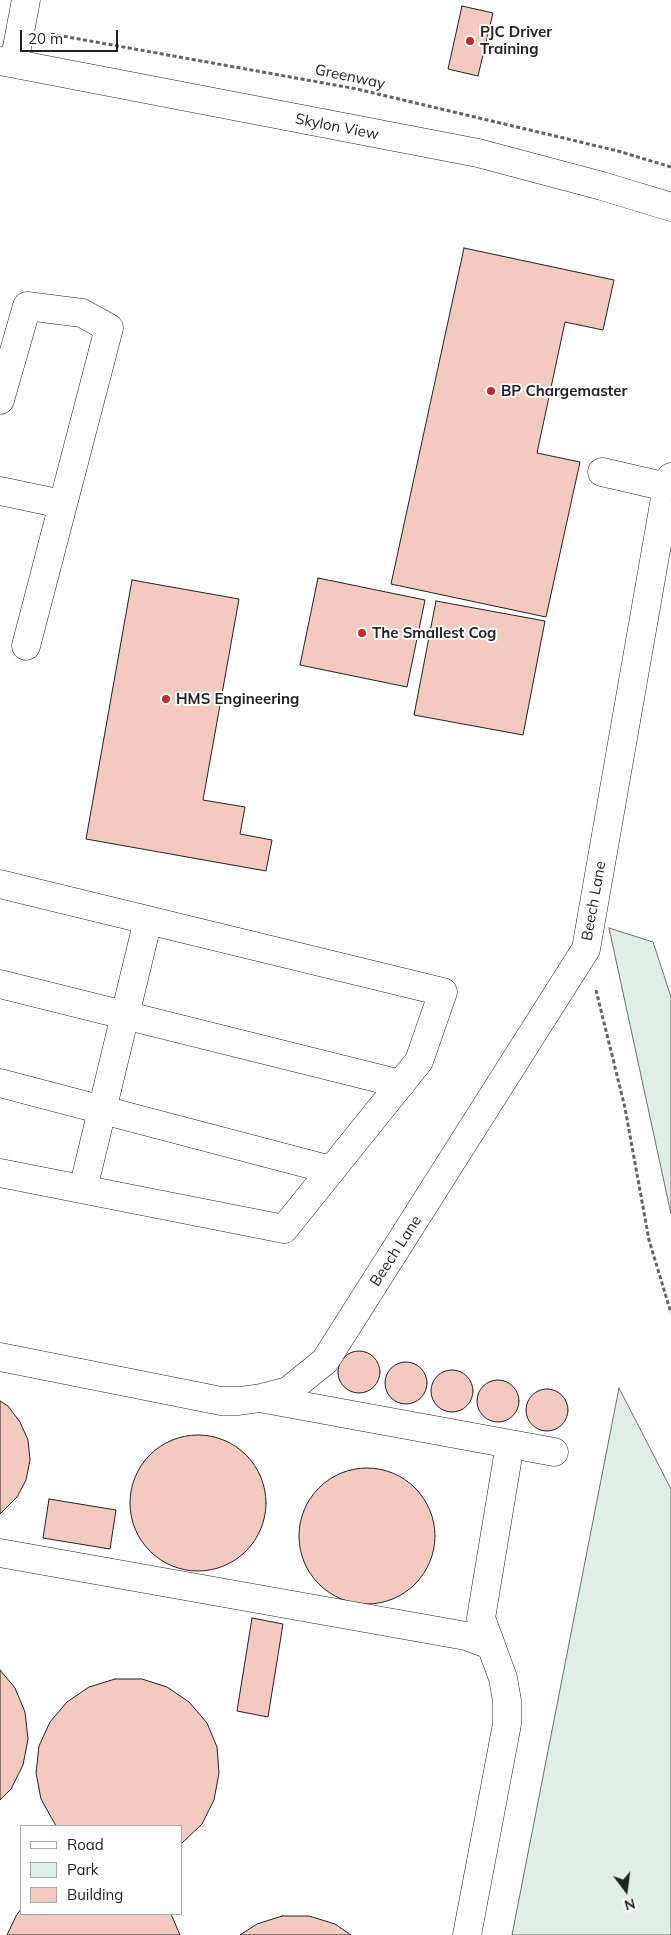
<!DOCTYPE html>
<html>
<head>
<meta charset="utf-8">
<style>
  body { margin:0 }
  #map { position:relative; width:671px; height:1935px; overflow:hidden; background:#fff; font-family:Mulish,sans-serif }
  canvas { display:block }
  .legend { position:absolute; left:20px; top:1825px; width:162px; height:90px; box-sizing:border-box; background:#fff; border:1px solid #a7a7a7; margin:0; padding:6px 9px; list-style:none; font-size:15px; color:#222 }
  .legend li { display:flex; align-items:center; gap:10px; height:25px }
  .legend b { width:25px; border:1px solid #a7a7a7 }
  .north { position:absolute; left:601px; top:1865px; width:50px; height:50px; -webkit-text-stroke:4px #fff; paint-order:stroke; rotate:165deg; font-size:14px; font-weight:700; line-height:20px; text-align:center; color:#222 }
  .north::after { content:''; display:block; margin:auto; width:18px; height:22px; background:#222; clip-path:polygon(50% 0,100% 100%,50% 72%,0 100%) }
  .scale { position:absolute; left:20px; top:30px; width:98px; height:22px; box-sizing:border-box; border:2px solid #222; border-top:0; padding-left:6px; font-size:15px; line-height:18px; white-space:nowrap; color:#222; -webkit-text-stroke:4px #fff; paint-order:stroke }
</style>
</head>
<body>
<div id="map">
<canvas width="671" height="1935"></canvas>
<ul class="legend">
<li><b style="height:6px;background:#fff"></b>Road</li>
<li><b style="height:14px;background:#e0efe3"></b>Park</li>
<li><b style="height:14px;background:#f3c9c0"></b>Building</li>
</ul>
<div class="north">N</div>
<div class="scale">20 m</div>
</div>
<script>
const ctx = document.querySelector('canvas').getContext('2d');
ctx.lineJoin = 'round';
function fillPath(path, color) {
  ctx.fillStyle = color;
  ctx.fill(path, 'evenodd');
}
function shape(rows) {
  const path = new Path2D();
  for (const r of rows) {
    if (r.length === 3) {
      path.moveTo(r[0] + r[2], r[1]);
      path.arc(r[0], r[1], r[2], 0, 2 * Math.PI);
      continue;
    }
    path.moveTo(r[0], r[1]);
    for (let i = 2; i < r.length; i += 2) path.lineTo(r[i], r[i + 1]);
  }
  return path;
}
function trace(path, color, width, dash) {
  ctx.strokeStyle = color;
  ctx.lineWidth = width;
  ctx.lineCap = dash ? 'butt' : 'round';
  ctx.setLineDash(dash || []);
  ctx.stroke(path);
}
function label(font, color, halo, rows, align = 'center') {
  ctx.font = font + ' Mulish,sans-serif';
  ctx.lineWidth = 4;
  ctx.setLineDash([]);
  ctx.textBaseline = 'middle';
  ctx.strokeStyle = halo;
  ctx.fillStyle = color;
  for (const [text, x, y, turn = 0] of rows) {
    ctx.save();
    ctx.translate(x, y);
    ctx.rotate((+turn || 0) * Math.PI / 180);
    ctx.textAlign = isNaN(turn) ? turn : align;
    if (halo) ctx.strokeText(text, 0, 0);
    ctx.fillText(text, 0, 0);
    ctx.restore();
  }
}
const green = shape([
  [609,928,653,942,671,997,671,1214,609,928],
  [619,1388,671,1489,671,1935,512,1935,619,1388]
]);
const building = shape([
  [462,6,493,13,478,76,448,69,462,6],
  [464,248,614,280,603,330,565,322,537,453,580,462,546,617,391,584,464,248],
  [318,578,425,600,407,687,300,665,318,578],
  [132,580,239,599,203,800,245,807,240,834,272,840,266,871,86,839,132,580],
  [436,601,545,621,523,735,414,715,436,601],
  [359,1372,21],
  [406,1383,21],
  [452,1391,21],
  [498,1401,21],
  [547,1410,21],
  [0,1401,8,1406,20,1422,28,1440,30,1460,26,1480,17,1497,0,1514,0,1401],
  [198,1503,68],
  [367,1536,68],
  [49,1499,116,1510,110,1549,43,1538,49,1499],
  [252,1618,283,1624,268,1717,237,1711,252,1618],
  [0,1670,15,1688,25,1712,28,1739,23,1765,11,1789,0,1800,0,1670],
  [115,1679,142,1679,167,1687,189,1702,207,1723,217,1747,219,1773,214,1800,202,1824,181,1844,181,1826,56,1826,41,1799,36,1773,39,1746,50,1722,67,1702,89,1687,115,1679],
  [21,1909,21,1914,171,1914,180,1935,7,1935,16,1916,21,1909],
  [282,1916,309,1916,335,1924,351,1935,240,1935,257,1924,282,1916]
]);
const path = shape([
  [51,34,357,89,618,151,671,167],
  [596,990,625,1108,649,1240,671,1313]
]);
const minor = shape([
  [0,61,478,153,602,186,671,207],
  [14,63,26,0],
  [0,400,27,306,82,313,109,328,26,646],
  [602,472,667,487],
  [0,491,62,504],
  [0,884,443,992,419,1061,284,1229,0,1173],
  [0,984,401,1084],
  [0,1083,331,1170],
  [83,1189,148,920],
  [0,1357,221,1401,239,1401,261,1398,288,1391,325,1361,586,949,667,487,671,477],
  [265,1399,554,1452],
  [0,1553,466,1636,490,1645],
  [467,1935,507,1724,507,1701,503,1678,481,1618,510,1444]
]);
const markers = [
  [470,41,5,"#c62828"],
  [491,391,5,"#c62828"],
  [362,633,5,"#c62828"],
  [166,699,5,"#c62828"]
];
const poiNames = [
  ["PJC Driver",480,32],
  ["Training",480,49],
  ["BP Chargemaster",501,391],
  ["The Smallest Cog",372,633],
  ["HMS Engineering",176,699]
];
const streetNames = [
  ["Greenway",350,77,12],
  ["Skylon View",337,127,11],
  ["Beech Lane",594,901,-80],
  ["Beech Lane",396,1251,-57]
];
fillPath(green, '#e0efe3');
trace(green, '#6f6f6f', 1);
fillPath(building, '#f3c9c0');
trace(building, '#222', 1);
trace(minor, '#222', 29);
trace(path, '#646464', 3, [4, 2.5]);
trace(minor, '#fff', 28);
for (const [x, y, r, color] of markers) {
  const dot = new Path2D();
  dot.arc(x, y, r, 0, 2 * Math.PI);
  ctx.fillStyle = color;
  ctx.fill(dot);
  trace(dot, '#fff', 2);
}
label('bold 15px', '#222', '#fff', poiNames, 'left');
label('15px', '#222', '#fff', streetNames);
</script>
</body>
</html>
